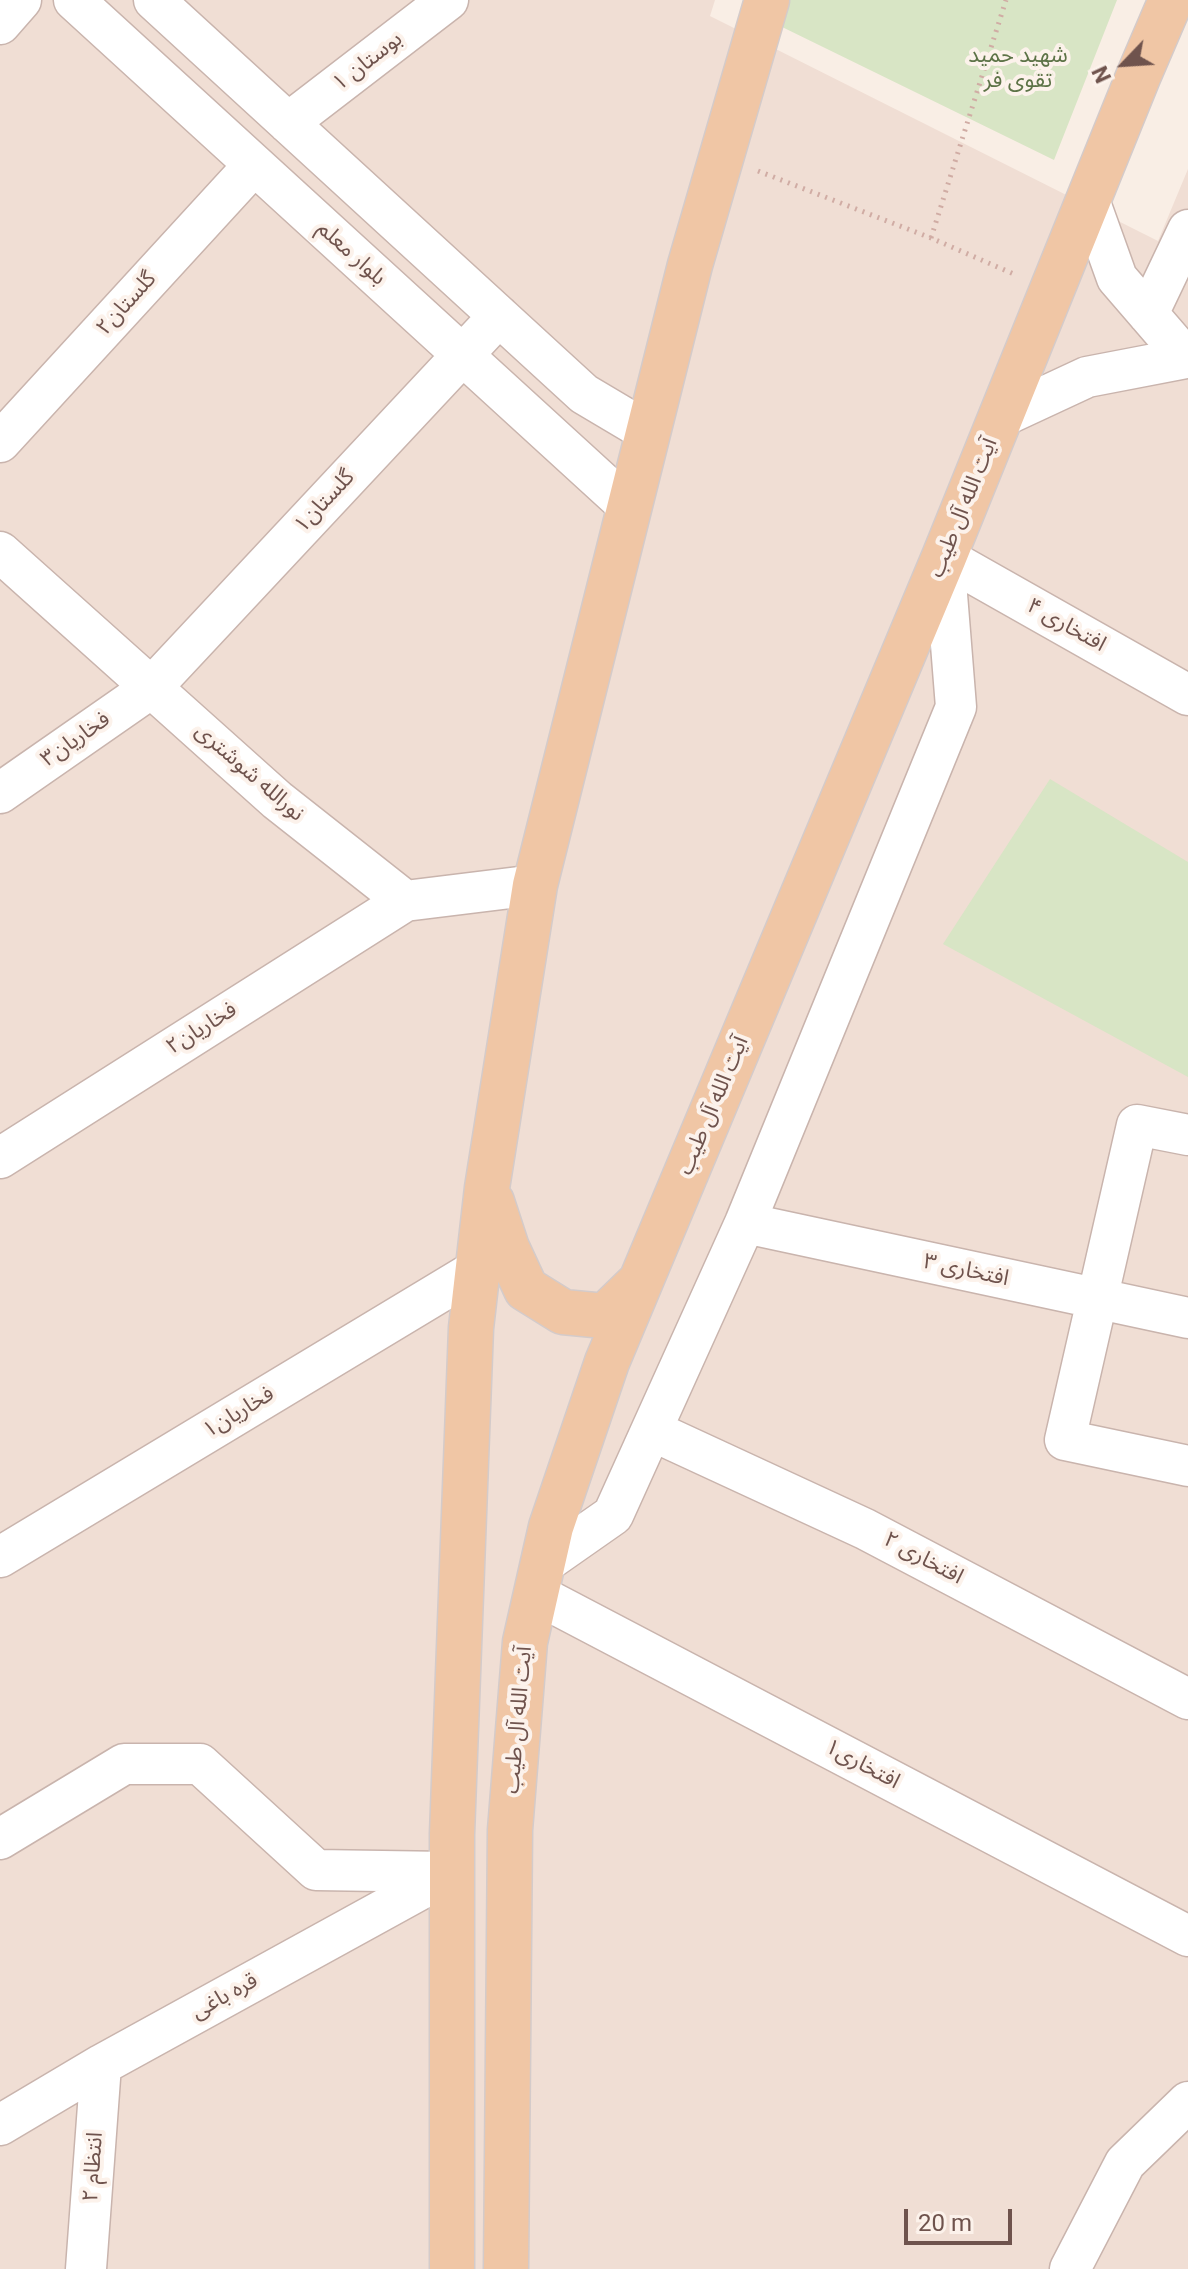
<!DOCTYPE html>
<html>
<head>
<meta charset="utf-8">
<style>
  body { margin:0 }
  #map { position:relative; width:1188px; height:2269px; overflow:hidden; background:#f9eee5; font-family:Roboto,sans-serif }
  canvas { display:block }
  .north { position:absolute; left:1084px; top:24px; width:80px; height:80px; -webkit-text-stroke:6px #fcf2eb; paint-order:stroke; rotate:245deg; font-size:22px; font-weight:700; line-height:32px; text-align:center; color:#6f534d }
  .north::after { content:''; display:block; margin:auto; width:28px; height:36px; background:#6f534d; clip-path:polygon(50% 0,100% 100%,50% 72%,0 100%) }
  .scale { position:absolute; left:904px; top:2209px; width:108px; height:36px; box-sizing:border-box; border:4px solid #6f534d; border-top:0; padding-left:10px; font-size:24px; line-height:28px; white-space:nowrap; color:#6f534d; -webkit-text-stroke:6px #fcf2eb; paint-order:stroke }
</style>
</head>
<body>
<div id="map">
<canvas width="1188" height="2269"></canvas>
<div class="north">N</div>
<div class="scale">20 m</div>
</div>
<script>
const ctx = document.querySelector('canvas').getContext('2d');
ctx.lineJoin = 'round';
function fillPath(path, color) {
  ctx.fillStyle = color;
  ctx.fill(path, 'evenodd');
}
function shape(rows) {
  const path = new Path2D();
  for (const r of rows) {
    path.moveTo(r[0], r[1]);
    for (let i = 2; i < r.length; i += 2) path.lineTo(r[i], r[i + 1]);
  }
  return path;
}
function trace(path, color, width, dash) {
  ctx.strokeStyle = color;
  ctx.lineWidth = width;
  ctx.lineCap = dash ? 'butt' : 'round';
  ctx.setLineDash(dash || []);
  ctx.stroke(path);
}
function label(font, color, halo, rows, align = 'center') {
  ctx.font = font + ' Roboto,"Noto Sans Arabic",sans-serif';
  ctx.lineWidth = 8;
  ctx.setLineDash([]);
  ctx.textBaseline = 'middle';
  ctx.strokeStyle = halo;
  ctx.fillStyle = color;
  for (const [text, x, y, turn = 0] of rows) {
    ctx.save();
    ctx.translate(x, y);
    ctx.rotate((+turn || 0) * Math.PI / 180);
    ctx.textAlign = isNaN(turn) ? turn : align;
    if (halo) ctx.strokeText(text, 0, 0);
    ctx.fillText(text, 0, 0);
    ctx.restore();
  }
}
const residential = shape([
  [0,0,715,0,710,16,1158,241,1188,169,1188,2269,0,2269]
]);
const green = shape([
  [789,0,1117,0,1054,160,778,25],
  [1050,779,1188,862,1188,1077,943,944]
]);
const path = shape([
  [758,171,931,238,1016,275],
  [931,238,1006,0]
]);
const minor = shape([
  [74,0,629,507],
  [154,0,584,394,648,432],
  [0,24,21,0],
  [288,123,448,0],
  [1148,314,1188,230],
  [1001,417,1087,377,1186,358,1117,278,1089,200],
  [0,442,254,165],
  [0,552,277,800,405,901,535,885],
  [944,557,1188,695],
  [0,793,151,688,499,316],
  [1188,1135,1137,1125,1065,1440,1188,1466],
  [0,1158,405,901],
  [745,1223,1188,1318],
  [653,1431,865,1529,1188,1699],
  [0,1557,478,1269],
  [543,1564,613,1515,745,1223,956,707,944,557],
  [536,1594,1188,1936],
  [0,1839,124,1764,200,1764,316,1870,448,1872],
  [0,2125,101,2065,452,1872],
  [86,2269,101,2065],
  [1070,2269,1125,2163,1188,2102]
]);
const major = shape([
  [492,1202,507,1248,526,1289,563,1312,605,1316,639,1283],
  [452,2269,452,1834,471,1328,487,1188,535,885,690,265,767,0],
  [506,2269,510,1830,525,1642,551,1527,607,1362,944,557,1138,77,1171,0]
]);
const parkNames = [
  ["شهید حمید",1018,56],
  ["تقوی فر",1018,81]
];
const streetNames = [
  ["بوستان ۱",368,62,-38],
  ["بلوار معلم",351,254,42],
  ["گلستان۲",127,304,-48],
  ["گلستان۱",325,502,-47],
  ["آیت الله آل طیب",964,508,-68],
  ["افتخاری ۴",1066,626,29],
  ["فخاریان۳",76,740,-35],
  ["نورالله شوشتری",249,773,41],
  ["فخاریان۲",202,1029,-32],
  ["آیت الله آل طیب",714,1106,-67],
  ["افتخاری ۳",966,1271,12],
  ["فخاریان۱",239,1413,-31],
  ["افتخاری ۲",923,1559,28],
  ["آیت الله آل طیب",519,1720,-85],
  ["افتخاری۱",862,1765,28],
  ["قره باغی",225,1997,-29],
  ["انتظام ۲",94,2167,-86]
];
fillPath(residential, '#f0ded4');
fillPath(green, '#d8e5c5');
trace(minor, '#c9b4ad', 43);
trace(major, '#d4cbca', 47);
trace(path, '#d0aca4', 5, [2, 6]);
trace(minor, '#fff', 40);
trace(major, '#f0c6a5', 44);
label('22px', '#5d7347', '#fcf2eb', parkNames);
label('22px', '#6f534d', '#fcf2eb', streetNames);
</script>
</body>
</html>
